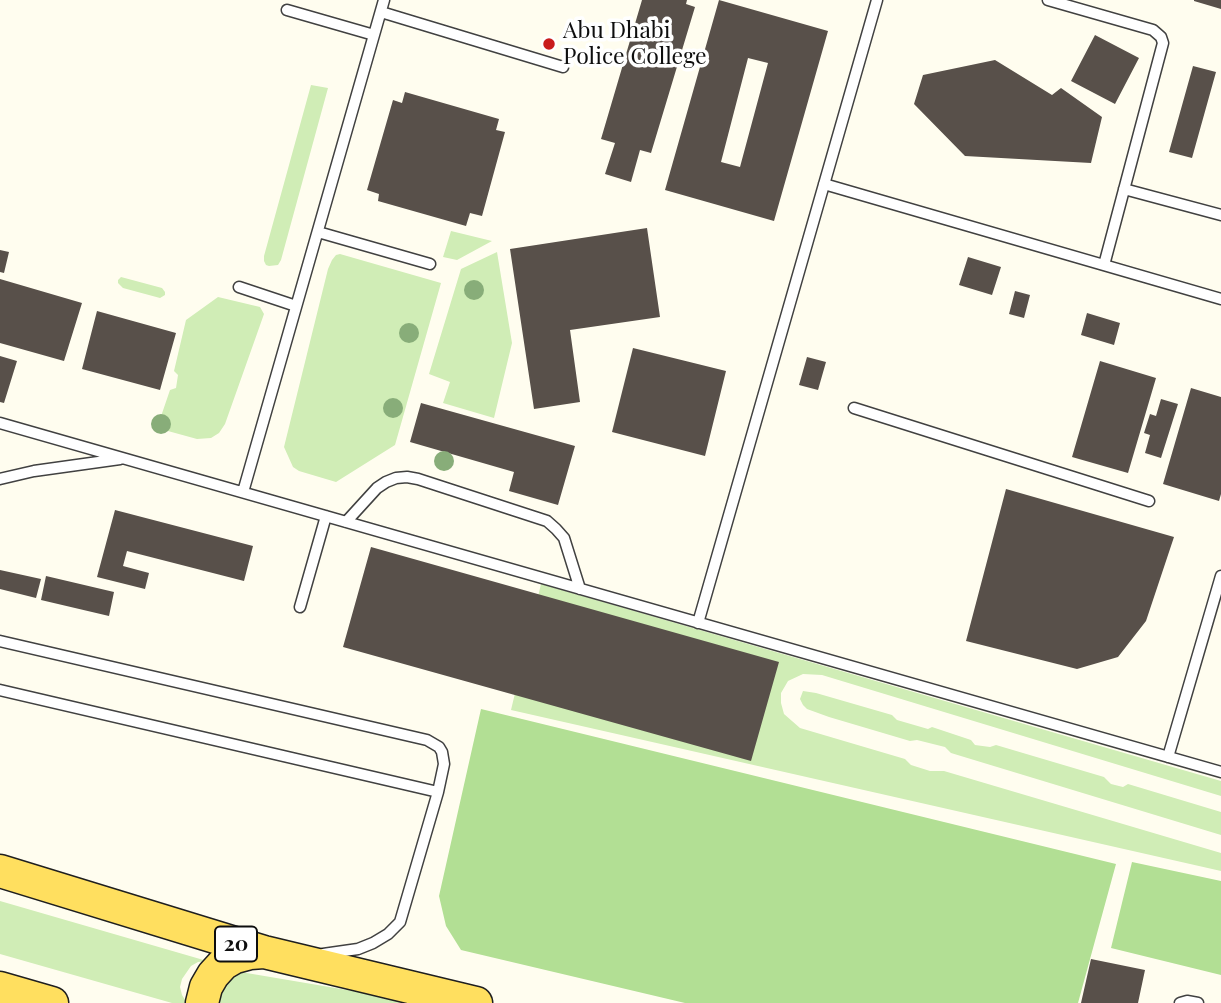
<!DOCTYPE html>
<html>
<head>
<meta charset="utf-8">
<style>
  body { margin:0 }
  canvas { display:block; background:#fffdef }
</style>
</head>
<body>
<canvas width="1221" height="1003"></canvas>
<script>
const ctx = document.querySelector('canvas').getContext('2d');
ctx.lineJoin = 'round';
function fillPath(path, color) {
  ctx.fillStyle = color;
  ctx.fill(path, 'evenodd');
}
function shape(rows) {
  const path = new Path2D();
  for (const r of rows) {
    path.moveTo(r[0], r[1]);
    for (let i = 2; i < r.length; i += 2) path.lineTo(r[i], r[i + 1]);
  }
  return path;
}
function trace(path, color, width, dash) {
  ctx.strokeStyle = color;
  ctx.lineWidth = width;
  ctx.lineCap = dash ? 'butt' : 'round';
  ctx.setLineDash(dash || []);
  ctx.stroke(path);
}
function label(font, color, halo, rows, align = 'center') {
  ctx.font = font + ' "Playfair Display",serif';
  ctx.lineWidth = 7;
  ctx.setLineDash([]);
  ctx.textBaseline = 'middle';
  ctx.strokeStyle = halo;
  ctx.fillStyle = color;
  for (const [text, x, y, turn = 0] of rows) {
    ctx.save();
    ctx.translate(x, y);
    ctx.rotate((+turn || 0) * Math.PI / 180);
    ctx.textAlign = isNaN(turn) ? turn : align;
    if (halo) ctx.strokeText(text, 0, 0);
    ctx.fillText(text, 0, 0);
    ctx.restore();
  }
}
const green = shape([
  [311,85,328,88,281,260,278,265,269,266,266,265,264,261,264,256],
  [451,231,492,241,457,260,443,257],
  [497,252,512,343,494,418,443,403,450,382,429,374,461,269],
  [340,254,441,283,395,445,336,482,299,471,293,467,284,447,328,269,332,260,336,255],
  [121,277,162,288,165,292,165,295,160,298,123,288,118,283,118,280],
  [218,297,260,307,264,314,225,424,219,433,211,438,197,439,157,428,170,390,176,388,178,375,174,371,186,320],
  [541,584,1221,781,1221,796,822,675,803,674,788,681,781,693,781,703,784,714,800,728,905,759,911,765,930,771,944,771,1221,853,1221,871,511,710],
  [803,691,816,693,892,715,897,720,928,729,932,727,971,740,975,745,990,747,996,745,1104,777,1111,784,1123,787,1128,784,1221,812,1221,835,951,753,945,747,917,740,910,741,829,717,807,709,803,705,800,699],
  [0,901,207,961,198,962,191,966,182,979,180,987,182,995,187,1003,172,1003,0,954],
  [229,970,424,1003,221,1003,218,1002,211,981]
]);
const forest = shape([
  [481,709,1116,864,1078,1003,685,1003,461,950,446,926,439,896],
  [1132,862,1221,881,1221,975,1111,948]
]);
const building = shape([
  [642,0,687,0,686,4,695,7,651,153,640,150,631,182,605,174,615,143,601,139],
  [719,0,828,31,774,221,665,190],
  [748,58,768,63,740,167,721,162],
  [1194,0,1221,0,1221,9,1194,1],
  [1095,35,1139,58,1115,104,1071,81],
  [995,60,1052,95,1061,88,1102,117,1091,163,965,156,914,104,923,75],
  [1193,66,1216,72,1192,158,1169,152],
  [405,92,499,119,496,130,505,132,482,216,470,213,466,226,378,201,379,194,367,190,393,100,402,103],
  [647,228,660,317,570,330,580,402,534,409,510,249],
  [0,250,9,252,4,273,0,272],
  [968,257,1001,267,992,295,959,285],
  [0,279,82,303,64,361,0,343],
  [1015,291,1030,295,1024,318,1009,314],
  [97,311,176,333,160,390,82,369],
  [1087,313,1120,323,1114,345,1081,335],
  [633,348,726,371,705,456,612,432],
  [0,356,17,361,4,403,0,402],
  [807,357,826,362,818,390,799,385],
  [1100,361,1156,378,1128,473,1072,457],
  [1191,388,1221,397,1221,494,1219,501,1163,484],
  [1161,399,1178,404,1161,458,1145,453,1150,435,1144,433,1150,414,1156,416],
  [421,403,575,446,558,505,509,491,514,472,410,442],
  [1006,489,1174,537,1146,621,1118,657,1077,669,966,641],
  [115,510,253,546,244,581,127,551,123,566,149,573,145,589,97,577],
  [371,547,779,662,751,761,343,647],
  [0,570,41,579,36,598,0,589],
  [46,576,114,592,109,616,41,600],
  [1091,959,1145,970,1138,1003,1081,1003]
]);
const lane = shape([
  [1048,0,1153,30,1161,37,1163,43,1104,265],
  [287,10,374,35],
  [381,12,563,67],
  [824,184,1221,299],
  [1124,189,1221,215],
  [318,232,430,264],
  [239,287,296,306],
  [854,408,1149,501],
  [0,423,1221,772],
  [0,479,34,471,120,459],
  [243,492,384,0],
  [346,522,377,488,386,482,396,478,407,477,418,479,547,521,556,529,564,538,580,589],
  [300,607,326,516],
  [698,623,877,0],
  [0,641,427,740,439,747,442,752,444,764,438,792,400,922,388,934,373,943,358,949,323,954],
  [0,690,438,792],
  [1168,757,1221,576],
  [1180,1003,1187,1001,1198,1003]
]);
const primary = shape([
  [0,871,264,952,476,1003],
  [0,988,52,1003],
  [202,1003,206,987,213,975,223,964,235,957,250,953,264,952]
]);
const trees = [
  [474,290],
  [409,333],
  [393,408],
  [161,424],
  [444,461]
];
const markers = [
  [549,44,7,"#c91b1c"]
];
const shields = [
  [236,944,42]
];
const shieldNames = [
  ["20",236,944]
];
const poiNames = [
  ["Abu Dhabi",563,31],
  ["Police College",563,57]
];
fillPath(green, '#d0edb6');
fillPath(forest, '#b2df94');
fillPath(building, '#58504a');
trace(lane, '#414141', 13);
trace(primary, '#1f1f1f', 35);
trace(lane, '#fff', 10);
trace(primary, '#ffdf5f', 32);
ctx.fillStyle = '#88ad79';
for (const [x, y] of trees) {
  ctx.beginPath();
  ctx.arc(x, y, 10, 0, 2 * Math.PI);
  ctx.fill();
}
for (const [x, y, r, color] of markers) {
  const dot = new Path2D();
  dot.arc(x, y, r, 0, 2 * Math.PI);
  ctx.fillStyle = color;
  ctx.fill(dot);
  trace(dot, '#fff', 2.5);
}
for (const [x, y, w] of shields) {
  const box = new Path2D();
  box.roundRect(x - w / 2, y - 17.5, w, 35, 5);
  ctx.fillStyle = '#fff';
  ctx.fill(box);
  trace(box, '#0e0e0e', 2);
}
label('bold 21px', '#0e0e0e', null, shieldNames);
label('23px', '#0e0e0e', '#fff', poiNames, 'left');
</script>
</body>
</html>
